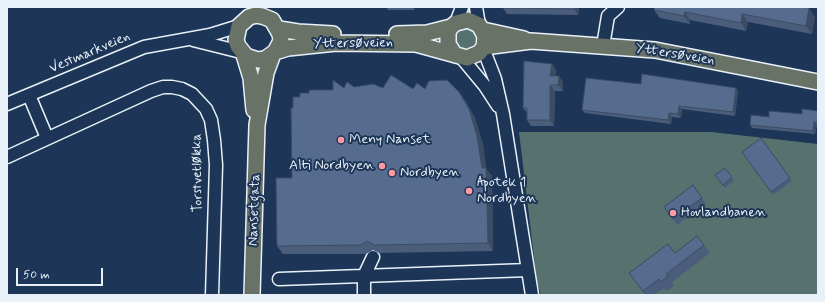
<!DOCTYPE html>
<html>
<head>
<meta charset="utf-8">
<style>
  body { margin:0 }
  #map { position:relative; width:825px; height:302px; overflow:hidden; background:#1d3557; font-family:Mynerve,sans-serif }
  canvas { display:block }
  .frame { position:absolute; inset:0; border:8px solid #e8f1f8; pointer-events:none }
  .scale { position:absolute; left:16px; top:268px; width:87px; height:18px; box-sizing:border-box; border:2px solid #e8f1f8; border-top:0; padding-left:5px; font-size:12px; line-height:14px; white-space:nowrap; color:#e8f1f8; -webkit-text-stroke:3px #1d3557; paint-order:stroke }
</style>
</head>
<body>
<div id="map">
<canvas width="825" height="302"></canvas>
<div class="frame"></div>
<div class="scale">50 m</div>
</div>
<script>
const ctx = document.querySelector('canvas').getContext('2d');
ctx.lineJoin = 'round';
function fillPath(path, color) {
  ctx.fillStyle = color;
  ctx.fill(path, 'evenodd');
}
function shape(rows) {
  const path = new Path2D();
  for (const r of rows) {
    if (r.length === 3) {
      path.moveTo(r[0] + r[2], r[1]);
      path.arc(r[0], r[1], r[2], 0, 2 * Math.PI);
      continue;
    }
    path.moveTo(r[0], r[1]);
    for (let i = 2; i < r.length; i += 2) path.lineTo(r[i], r[i + 1]);
  }
  return path;
}
function trace(path, color, width, dash) {
  ctx.strokeStyle = color;
  ctx.lineWidth = width;
  ctx.lineCap = dash ? 'butt' : 'round';
  ctx.setLineDash(dash || []);
  ctx.stroke(path);
}
function label(font, color, halo, rows, align = 'center') {
  ctx.font = font + ' Mynerve,sans-serif';
  ctx.lineWidth = 4;
  ctx.setLineDash([]);
  ctx.textBaseline = 'middle';
  ctx.strokeStyle = halo;
  ctx.fillStyle = color;
  for (const [text, x, y, turn = 0] of rows) {
    ctx.save();
    ctx.translate(x, y);
    ctx.rotate((+turn || 0) * Math.PI / 180);
    ctx.textAlign = isNaN(turn) ? turn : align;
    if (halo) ctx.strokeText(text, 0, 0);
    ctx.fillText(text, 0, 0);
    ctx.restore();
  }
}
const green = shape([
  [466,39,10],
  [519,132,711,132,818,144,818,295,541,295,537,282]
]);
const minor = shape([
  [476,7,479,25],
  [456,23,462,7],
  [193,40,241,52],
  [603,46,608,16,618,7],
  [483,48,495,79,503,114,532,295],
  [461,57,485,86,498,106],
  [29,95,47,138],
  [7,104,144,47,210,35,239,26],
  [7,157,151,91,163,87,172,87,182,89,192,94,206,109,211,120,214,140,216,165,212,295],
  [279,279,528,270],
  [364,295,364,276,373,257]
]);
const major = shape([
  [279,29,298,32,333,34],
  [483,30,524,39],
  [397,34,427,33,451,27],
  [484,47,531,41,655,50,818,82],
  [275,52,281,41,280,34,272,20,262,16,256,15,249,17,239,26,236,40,238,46,246,56,258,60,265,59,275,52,288,48,336,43,416,44,467,58,479,53,484,47,485,36,479,25,468,20,456,23,451,27,448,32,448,44,455,55],
  [244,55,251,78,254,110],
  [252,295,257,125,266,73,273,54]
]);
const wall = shape([
  [386,7,414,7,414,10,388,10],
  [579,7,578,15,507,14,503,8],
  [654,10,815,17,812,34,748,22,746,31,690,20,690,24,660,18],
  [552,64,556,70,555,76,563,82,563,91,555,91,554,126,531,126,527,120,527,113,523,108],
  [641,84,736,88,738,91,735,116,682,109,681,118,672,117,671,124,585,113,582,110],
  [354,87,383,88,425,89,465,100,475,118,483,145,486,169,492,176,493,251,379,253,373,250,366,254,283,254,277,246,292,178,293,108,300,97,309,93,333,90],
  [818,111,818,125,817,125,815,134,752,128,750,125,769,117,802,114],
  [761,138,792,181,773,195,742,152],
  [725,168,734,181,725,188,715,175],
  [693,185,706,204,677,225,664,207],
  [697,236,710,253,672,282,674,285,667,291,664,288,654,295,645,295,629,273,675,253]
]);
const shadedWall = shape([
  [574,7,579,7,578,15,574,9],
  [809,8,815,17,812,34,806,26],
  [685,12,690,20,690,24,684,16],
  [742,14,748,22,746,31,741,23],
  [552,64,556,70,554,82,550,76],
  [559,76,563,82,563,91,558,85],
  [550,85,555,91,554,126,550,120],
  [736,88,738,91,735,116,733,112],
  [459,92,465,100,475,118,483,145,486,169,492,176,493,251,488,243,482,168],
  [679,106,682,109,681,118,678,114],
  [669,113,672,117,671,124,668,120],
  [814,122,817,125,815,134,813,131]
]);
const building = shape([
  [503,7,574,7,574,9,503,8,503,7],
  [655,7,803,7,809,8,806,26,742,14,741,23,685,12,684,16,654,10,655,7],
  [524,61,552,64,550,76,559,76,558,85,550,85,550,120,527,120,527,108,523,108,524,61],
  [642,74,736,88,733,112,679,106,678,114,669,113,668,120,582,110,586,78,641,84,642,74],
  [391,75,413,89,417,83,425,89,429,81,447,80,459,92,469,109,477,136,482,168,486,168,488,243,374,245,367,241,361,245,277,246,276,178,292,178,291,108,293,108,293,97,300,97,300,93,309,93,309,90,333,90,333,80,344,88,347,82,354,87,373,84,383,88,391,75],
  [802,109,818,111,818,122,814,122,813,131,750,125,751,115,769,117,769,111,802,114,802,109],
  [761,138,790,178,771,192,742,152,761,138],
  [725,168,732,177,723,185,715,175,725,168],
  [693,185,702,198,673,219,664,207,693,185],
  [697,236,704,245,666,274,668,276,661,282,659,279,643,291,629,273,668,244,675,253,697,236]
]);
const markers = [
  [341,140,4,"#ff9aa2"],
  [382,166,4,"#ff9aa2"],
  [392,173,4,"#ff9aa2"],
  [469,191,4,"#ff9aa2"],
  [673,213,4,"#ff9aa2"]
];
const streetNames = [
  ["Yttersøveien",353,44,-1],
  ["Vestmarkveien",90,53,-23],
  ["Yttersøveien",675,55,9],
  ["Torstvetløkka",198,173,-91],
  ["Nansetgata",255,210,-88]
];
const poiNames = [
  ["Meny Nanset",349,140],
  ["Alti Nordbyen",374,166,"right"],
  ["Nordbyen",400,173],
  ["Apotek 1",477,183],
  ["Nordbyen",477,199],
  ["Hovlandbanen",681,213]
];
fillPath(green, '#57726e');
trace(minor, '#e8f1f8', 15);
trace(major, '#e8f1f8', 18);
trace(minor, '#1d3557', 12);
trace(major, '#697266', 15);
fillPath(wall, '#4a5d7b');
fillPath(shadedWall, '#3c4c64');
fillPath(building, '#566c8f');
trace(building, '#3c4c64', 1);
for (const [x, y, r, color] of markers) {
  const dot = new Path2D();
  dot.arc(x, y, r, 0, 2 * Math.PI);
  ctx.fillStyle = color;
  ctx.fill(dot);
  trace(dot, '#1d3557', 1.5);
}
label('14px', '#e8f1f8', '#1d3557', streetNames);
label('14px', '#e8f1f8', '#1d3557', poiNames, 'left');
</script>
</body>
</html>
